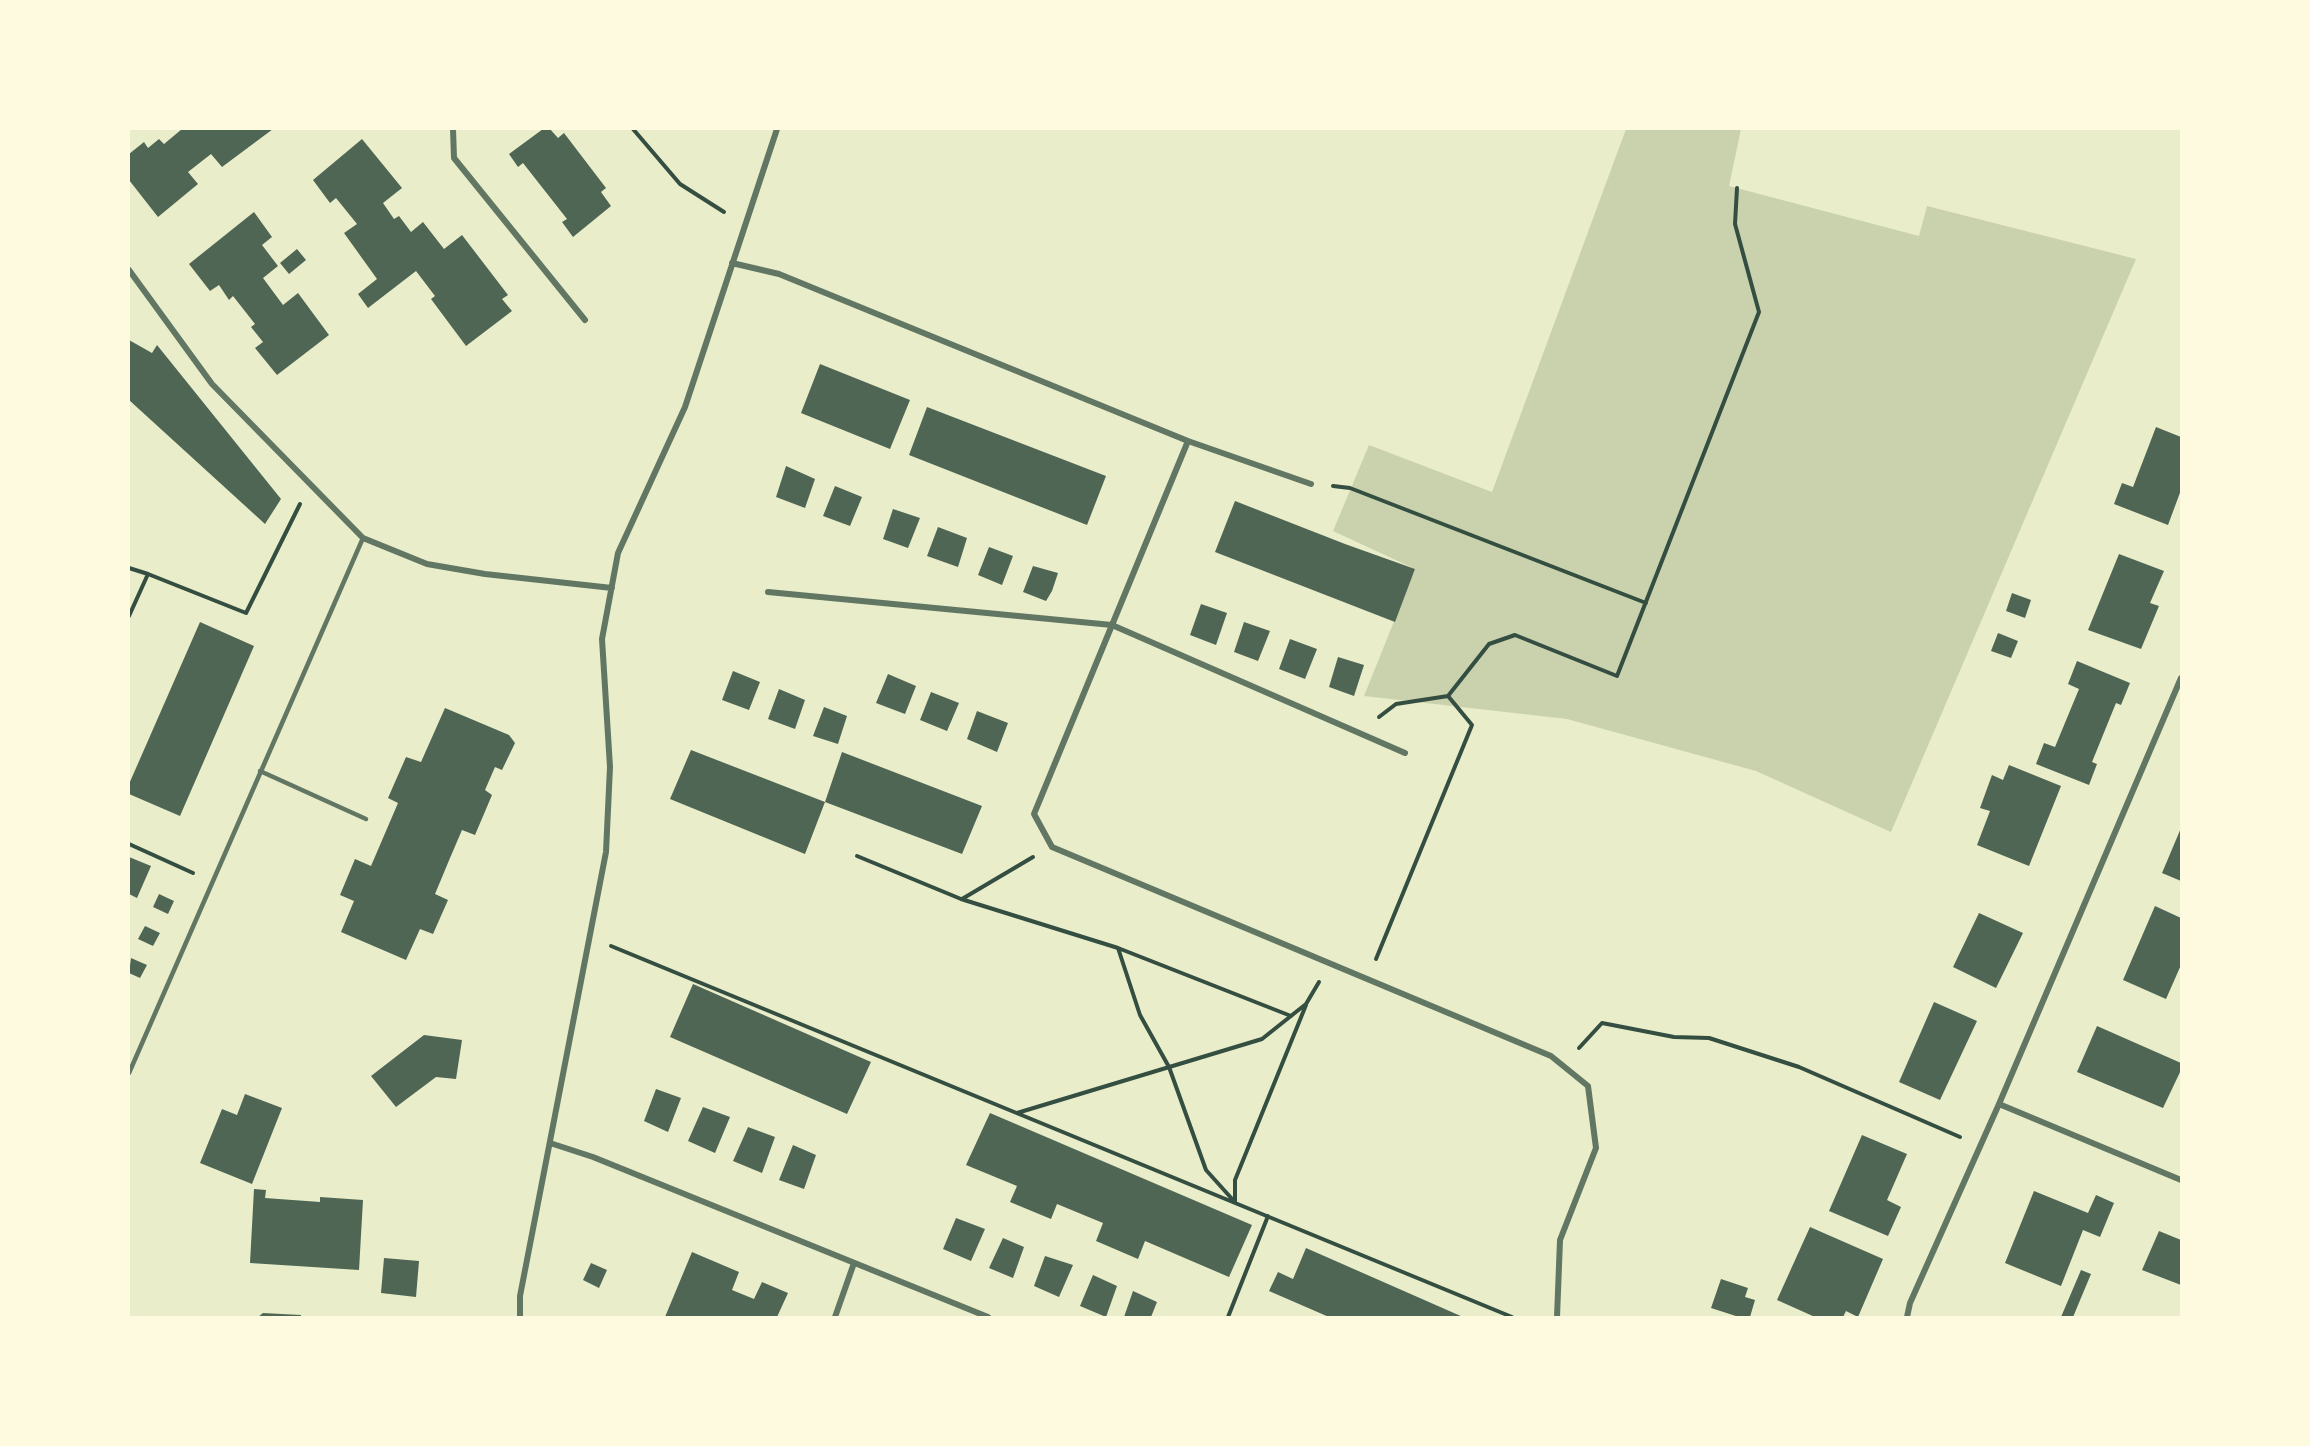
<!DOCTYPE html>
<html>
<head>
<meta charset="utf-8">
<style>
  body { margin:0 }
  #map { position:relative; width:2310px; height:1446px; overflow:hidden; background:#e9edc9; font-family:"Roboto Condensed",sans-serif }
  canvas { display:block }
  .frame { position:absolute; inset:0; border:130px solid #fefae0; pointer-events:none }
</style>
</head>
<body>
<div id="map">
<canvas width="2310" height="1446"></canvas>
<div class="frame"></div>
</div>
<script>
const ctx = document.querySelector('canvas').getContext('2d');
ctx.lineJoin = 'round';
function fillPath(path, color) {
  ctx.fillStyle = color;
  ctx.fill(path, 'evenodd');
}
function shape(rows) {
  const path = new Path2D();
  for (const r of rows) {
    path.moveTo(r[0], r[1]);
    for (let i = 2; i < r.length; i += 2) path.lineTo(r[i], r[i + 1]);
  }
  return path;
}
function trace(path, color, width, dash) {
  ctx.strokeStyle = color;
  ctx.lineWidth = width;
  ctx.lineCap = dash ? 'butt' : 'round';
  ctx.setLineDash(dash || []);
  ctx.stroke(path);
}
const green = shape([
  [1626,129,1741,129,1729,186,1919,236,1927,206,2136,259,1891,832,1756,771,1567,719,1364,696,1415,569,1333,531,1369,445,1492,492]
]);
const building = shape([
  [182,129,273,129,222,167,211,154,188,172,198,184,158,217,129,180,129,154,144,142,148,148,159,139,164,144],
  [543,129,550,129,558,138,564,133,606,188,601,192,611,206,573,237,562,222,567,219,523,163,518,167,509,154],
  [362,139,402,188,383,203,394,219,399,216,411,232,423,222,444,249,462,235,508,295,502,299,512,311,466,346,431,299,435,296,416,271,368,308,358,294,377,279,344,233,357,224,336,198,330,203,313,180],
  [254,212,272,237,262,245,278,266,263,278,283,305,298,293,329,335,277,375,255,348,263,342,251,327,255,324,233,296,229,300,219,285,210,291,189,264],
  [297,249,306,260,289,274,280,263],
  [129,340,152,353,157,345,281,499,265,524,129,400],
  [820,364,910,400,890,449,801,413],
  [927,407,1106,476,1087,525,909,455],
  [2156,427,2181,437,2181,490,2168,525,2114,504,2122,483,2133,487],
  [786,466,815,479,805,508,776,497],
  [835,486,862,497,850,526,823,516],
  [1235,501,1345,544,1415,569,1395,622,1215,552],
  [893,509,920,518,908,548,883,539],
  [938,527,967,538,958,567,927,556],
  [989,547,1013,556,1002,585,978,575],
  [2119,554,2164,571,2150,603,2159,606,2141,649,2088,630],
  [1033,566,1058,573,1052,591,1046,601,1023,592],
  [2012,593,2031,600,2025,618,2006,611],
  [1201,604,1227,613,1216,645,1190,635],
  [200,622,254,646,180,816,129,794,129,784],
  [1244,622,1270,631,1258,661,1234,652],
  [1998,633,2018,641,2011,658,1991,651],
  [1290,639,1317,649,1305,679,1279,669],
  [1338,657,1364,665,1354,696,1329,687],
  [2077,661,2130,683,2121,705,2116,703,2092,762,2097,764,2089,785,2036,764,2044,743,2055,747,2079,689,2068,684],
  [733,671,760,682,749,710,722,700],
  [888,674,916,686,905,714,876,703],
  [779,689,805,700,795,729,768,719],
  [931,692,959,703,947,731,920,720],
  [824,707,847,716,838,744,813,736],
  [445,708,509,735,515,743,502,770,495,767,485,790,492,795,475,835,462,830,450,858,435,894,448,900,433,934,420,929,406,960,341,932,354,901,340,895,355,859,371,866,398,803,388,798,406,757,421,762],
  [977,711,1008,723,997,752,967,739],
  [691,750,825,802,842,752,982,806,962,854,825,802,805,854,670,799],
  [2009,765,2061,786,2029,866,1977,845,1990,811,1980,808,1992,775,2003,780],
  [2181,828,2181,881,2162,873],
  [129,857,151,866,137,898,129,894],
  [159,894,174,901,168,914,153,907],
  [2155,906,2181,918,2181,965,2166,999,2123,980],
  [1979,913,2023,933,1996,988,1953,967],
  [145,926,160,933,153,946,138,939],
  [131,958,147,965,140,978,129,973],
  [693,984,871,1062,847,1114,670,1037],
  [1934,1002,1977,1021,1940,1100,1899,1082],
  [2097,1026,2181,1063,2181,1070,2163,1108,2077,1072],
  [424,1035,462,1040,456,1079,436,1077,396,1107,371,1076],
  [656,1089,681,1098,668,1132,644,1121],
  [245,1094,282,1108,252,1184,200,1163,222,1109,237,1115],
  [703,1107,730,1117,715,1153,688,1141],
  [990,1113,1252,1225,1229,1277,1145,1241,1138,1259,1096,1241,1103,1223,1057,1204,1051,1219,1010,1202,1017,1186,966,1165],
  [748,1127,775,1137,762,1173,733,1161],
  [1862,1135,1907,1154,1887,1200,1901,1207,1888,1236,1829,1211],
  [793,1145,816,1155,804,1189,779,1180],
  [254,1189,266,1190,265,1198,320,1202,320,1197,363,1200,359,1270,250,1263],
  [2034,1191,2088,1213,2096,1195,2114,1203,2100,1237,2083,1230,2061,1286,2005,1263],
  [956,1218,985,1229,971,1261,943,1249],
  [1810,1227,1883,1259,1858,1317,1846,1311,1843,1317,1815,1317,1777,1300],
  [2159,1231,2181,1240,2181,1285,2142,1270],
  [1003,1238,1024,1247,1013,1278,989,1268],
  [1306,1248,1463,1317,1329,1317,1269,1291,1278,1272,1293,1279],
  [692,1252,739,1272,732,1290,754,1299,762,1282,788,1293,777,1317,665,1317],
  [1045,1256,1073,1265,1059,1297,1034,1286],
  [384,1258,419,1261,416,1297,381,1293],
  [591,1263,607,1270,599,1288,583,1280],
  [2081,1270,2091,1274,2073,1317,2061,1317],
  [1093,1275,1117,1286,1106,1317,1080,1306],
  [1721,1279,1748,1288,1745,1297,1755,1300,1750,1317,1739,1317,1711,1308],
  [1133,1291,1157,1302,1151,1317,1124,1317],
  [263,1313,301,1315,301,1317,258,1317]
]);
const path = shape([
  [633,129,680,184,724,212],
  [1333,486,1350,488,1646,603],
  [129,568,148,574],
  [129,616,148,574,246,613,300,504],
  [1379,717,1396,704,1448,696],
  [129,844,193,873],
  [857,856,961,899,1118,948,1291,1016],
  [962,899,1033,857],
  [611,946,1512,1317],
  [1118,948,1140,1015,1169,1067,1206,1170,1233,1200],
  [1376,959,1472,725,1448,696,1489,644,1515,635,1617,676,1759,312,1735,224,1737,188],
  [1579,1048,1602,1023,1674,1037,1709,1038,1799,1067,1960,1137],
  [1017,1113,1262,1039,1306,1004,1319,982],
  [1235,1202,1235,1180,1306,1005],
  [1228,1317,1268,1216]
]);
const service = shape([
  [260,771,366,819],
  [129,1073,363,538]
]);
const minor = shape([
  [453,129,454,158,585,320],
  [732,263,779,274,1188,441,1311,484],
  [129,270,212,384,363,538,427,564,485,574,612,588],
  [1188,441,1034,814,1052,847,1551,1056,1588,1086,1596,1148,1560,1240,1557,1317],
  [768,592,1112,625,1405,753],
  [1999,1104,2181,1180],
  [550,1143,593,1157,988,1317],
  [520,1317,520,1296,606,852,610,767,602,639,618,553,685,407,777,129],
  [835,1317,854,1263],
  [1907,1317,1910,1303,1999,1104,2181,678]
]);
fillPath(green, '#cad2ad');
fillPath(building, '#4f6655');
trace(path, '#344e41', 4);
trace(service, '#617663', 4.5);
trace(minor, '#617663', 6);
</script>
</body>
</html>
